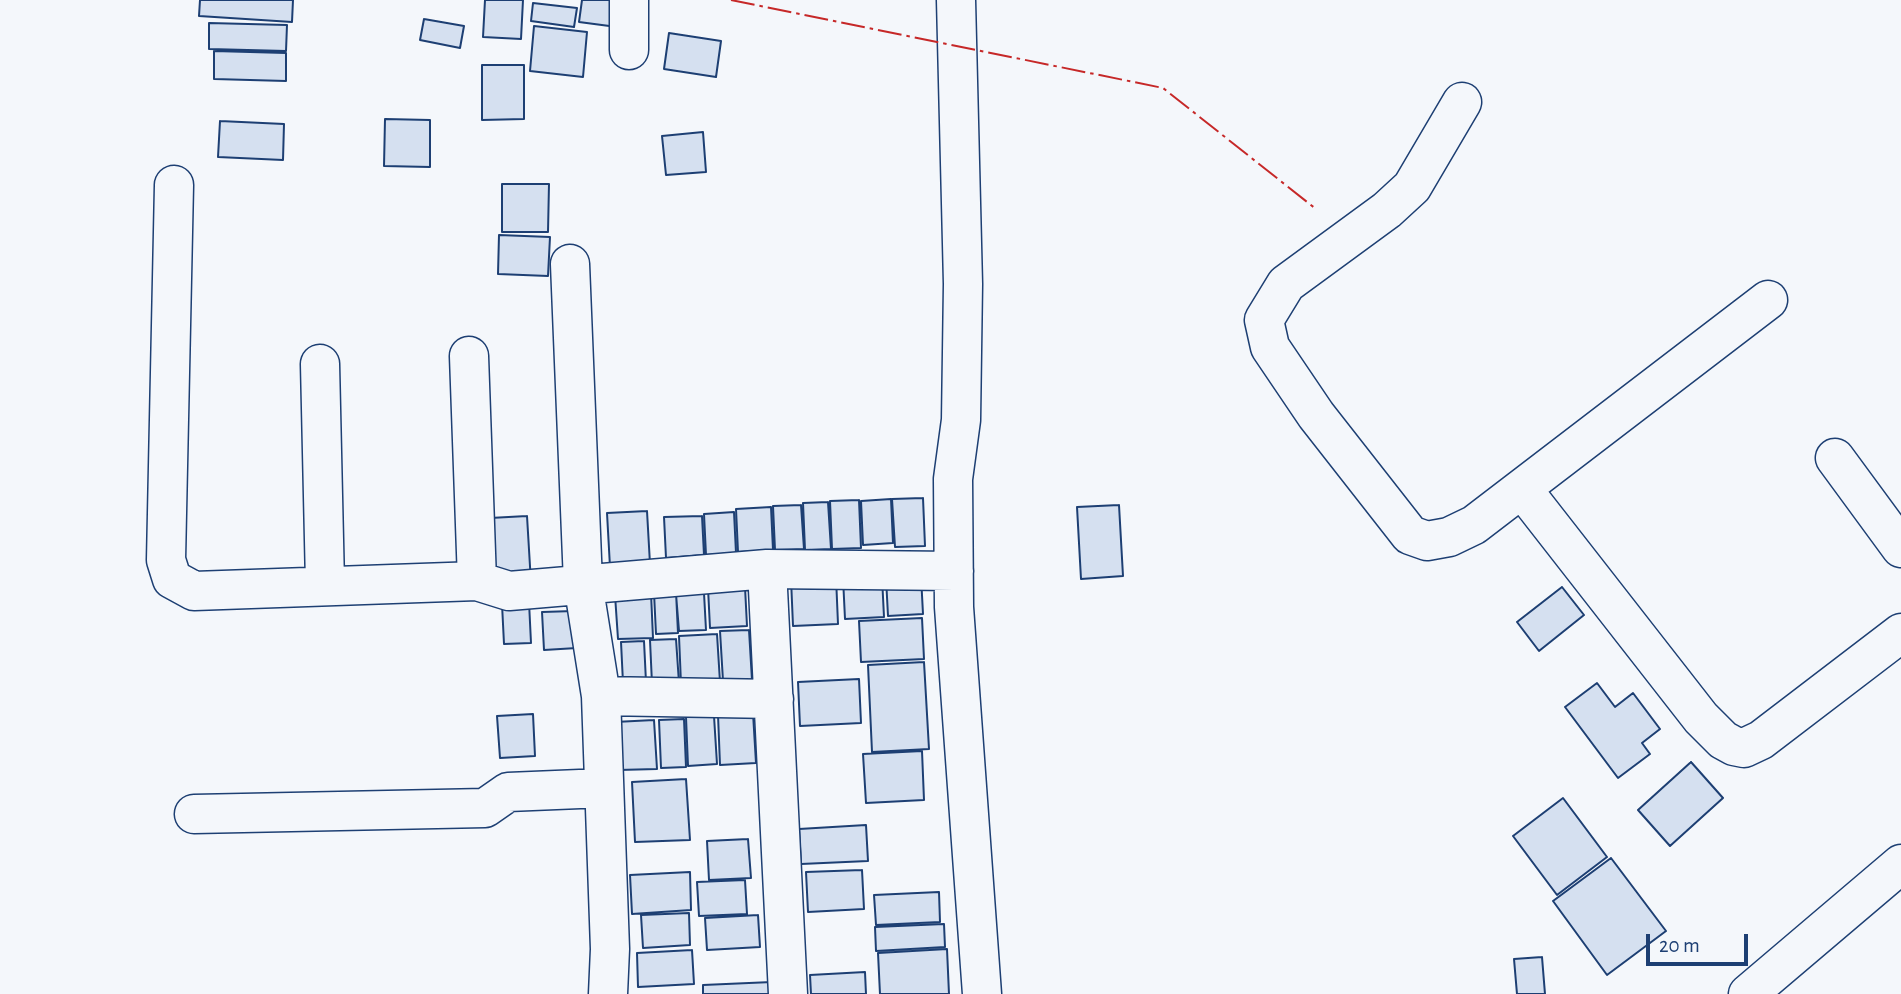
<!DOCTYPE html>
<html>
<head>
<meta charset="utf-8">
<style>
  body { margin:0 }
  #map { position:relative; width:1901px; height:994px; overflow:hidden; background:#f4f7fb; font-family:"Alegreya Sans",sans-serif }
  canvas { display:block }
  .scale { position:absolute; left:1646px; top:934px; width:102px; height:32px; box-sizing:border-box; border:4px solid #1d3f73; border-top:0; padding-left:9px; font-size:21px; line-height:24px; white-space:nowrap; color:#1d3f73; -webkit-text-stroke:5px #f4f7fb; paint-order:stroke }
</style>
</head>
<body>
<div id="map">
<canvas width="1901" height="994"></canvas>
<div class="scale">20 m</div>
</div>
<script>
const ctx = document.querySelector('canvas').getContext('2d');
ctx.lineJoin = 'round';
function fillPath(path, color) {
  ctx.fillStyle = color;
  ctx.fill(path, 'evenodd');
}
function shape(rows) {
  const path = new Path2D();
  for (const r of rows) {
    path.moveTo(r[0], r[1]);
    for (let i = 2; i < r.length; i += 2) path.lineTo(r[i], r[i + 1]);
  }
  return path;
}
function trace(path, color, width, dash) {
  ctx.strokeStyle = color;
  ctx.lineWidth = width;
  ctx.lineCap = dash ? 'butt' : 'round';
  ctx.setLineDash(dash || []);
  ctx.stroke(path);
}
const building = shape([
  [200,0,293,0,292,22,199,16,200,0],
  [485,0,523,0,521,39,483,37,485,0],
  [582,0,620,0,617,27,579,22,582,0],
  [533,3,577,8,574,27,531,21,533,3],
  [424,19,464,26,460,48,420,40,424,19],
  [209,23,287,25,286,51,209,49,209,23],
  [534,26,587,32,583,77,530,71,534,26],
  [669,33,721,41,716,77,664,69,669,33],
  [214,51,286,53,286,81,214,79,214,51],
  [482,65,524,65,524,119,482,120,482,65],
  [385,119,430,120,430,167,384,166,385,119],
  [220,121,284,124,283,160,218,157,220,121],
  [703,132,706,172,666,175,662,136,703,132],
  [502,184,549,184,548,232,502,232,502,184],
  [499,235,550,237,548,276,498,274,499,235],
  [923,498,925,546,895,547,892,499,923,498],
  [891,499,893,543,863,545,861,501,891,499],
  [859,500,861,548,832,549,830,501,859,500],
  [828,502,831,549,805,550,803,503,828,502],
  [801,505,804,549,775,550,773,506,801,505],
  [1119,505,1123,576,1081,579,1077,507,1119,505],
  [771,507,773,550,738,552,736,509,771,507],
  [647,511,650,564,610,567,607,513,647,511],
  [734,512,736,553,706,555,704,514,734,512],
  [527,516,531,583,494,584,490,518,527,516],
  [702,516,704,555,666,558,664,517,702,516],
  [921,576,923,614,888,616,886,578,921,576],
  [836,577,838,624,793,626,791,579,836,577],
  [882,577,884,617,845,619,843,578,882,577],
  [745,587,747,626,710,628,708,588,745,587],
  [1562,587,1584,615,1539,651,1517,622,1562,587],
  [676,592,678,633,656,634,654,593,676,592],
  [651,593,653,638,618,639,615,595,651,593],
  [704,593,706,630,679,631,676,594,704,593],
  [529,602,531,643,504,644,502,604,529,602],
  [574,611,577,648,544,650,542,612,574,611],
  [922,618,924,659,861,662,859,621,922,618],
  [749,630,752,680,723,681,720,631,749,630],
  [717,634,720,682,681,684,679,636,717,634],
  [676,639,679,683,652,684,650,640,676,639],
  [644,641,646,682,623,683,621,642,644,641],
  [924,662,929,749,872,752,868,665,924,662],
  [859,679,861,723,800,726,798,682,859,679],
  [1597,683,1615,707,1633,693,1660,729,1642,743,1650,754,1618,778,1565,707,1597,683],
  [753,713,756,763,720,765,718,715,753,713],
  [533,714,535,756,500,758,497,716,533,714],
  [714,716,717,764,688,766,686,717,714,716],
  [684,719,686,767,661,768,659,720,684,719],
  [654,720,657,769,618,770,615,722,654,720],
  [922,751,924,800,866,803,863,754,922,751],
  [1691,762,1723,798,1670,846,1638,810,1691,762],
  [686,779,690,840,635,842,632,782,686,779],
  [1563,798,1607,857,1557,895,1513,836,1563,798],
  [866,825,868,861,801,864,799,829,866,825],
  [748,839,751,878,709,880,707,841,748,839],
  [1611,858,1666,931,1607,975,1553,901,1611,858],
  [862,870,864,909,808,912,806,872,862,870],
  [690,872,691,910,632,914,630,875,690,872],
  [745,880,747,914,699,916,697,882,745,880],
  [939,892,940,922,876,925,874,895,939,892],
  [689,913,690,945,643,948,641,915,689,913],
  [758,915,760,947,707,950,705,918,758,915],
  [944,924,945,947,876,951,875,927,944,924],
  [947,949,949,994,880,994,878,953,947,949],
  [692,950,694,984,638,987,637,953,692,950],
  [1542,957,1545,994,1517,994,1514,959,1542,957],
  [865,972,866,994,811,994,810,975,865,972],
  [772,982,773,994,703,994,703,985,772,982]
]);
const minor = shape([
  [629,0,629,50],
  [956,0,963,284,961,420,953,479,954,607,982,994],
  [1462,102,1412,187,1387,210,1286,284,1264,320,1270,347,1316,415,1410,535,1427,541,1449,537,1474,525,1768,300],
  [174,185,166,560,172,579,194,591,477,581],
  [570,264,583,583,601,696,610,949,608,994],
  [469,356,477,581,509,591,767,569,954,571],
  [320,364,325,584],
  [1835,458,1901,548],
  [1523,490,1701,718,1723,740,1734,746,1744,748,1761,740,1901,633],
  [767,569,788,994],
  [601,696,774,699],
  [194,814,485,808,508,792,604,788]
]);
const highway = shape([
  [1748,994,1901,864]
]);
const power = shape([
  [731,0,1163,88,1316,209]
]);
fillPath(building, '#d5e0f0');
trace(building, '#1d3f73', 2);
trace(minor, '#1d3f73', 41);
trace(highway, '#1d3f73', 41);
trace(minor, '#f4f7fb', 38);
trace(highway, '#f4f7fb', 38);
trace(power, '#c62828', 2, [24, 5, 3.5, 5]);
</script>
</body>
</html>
